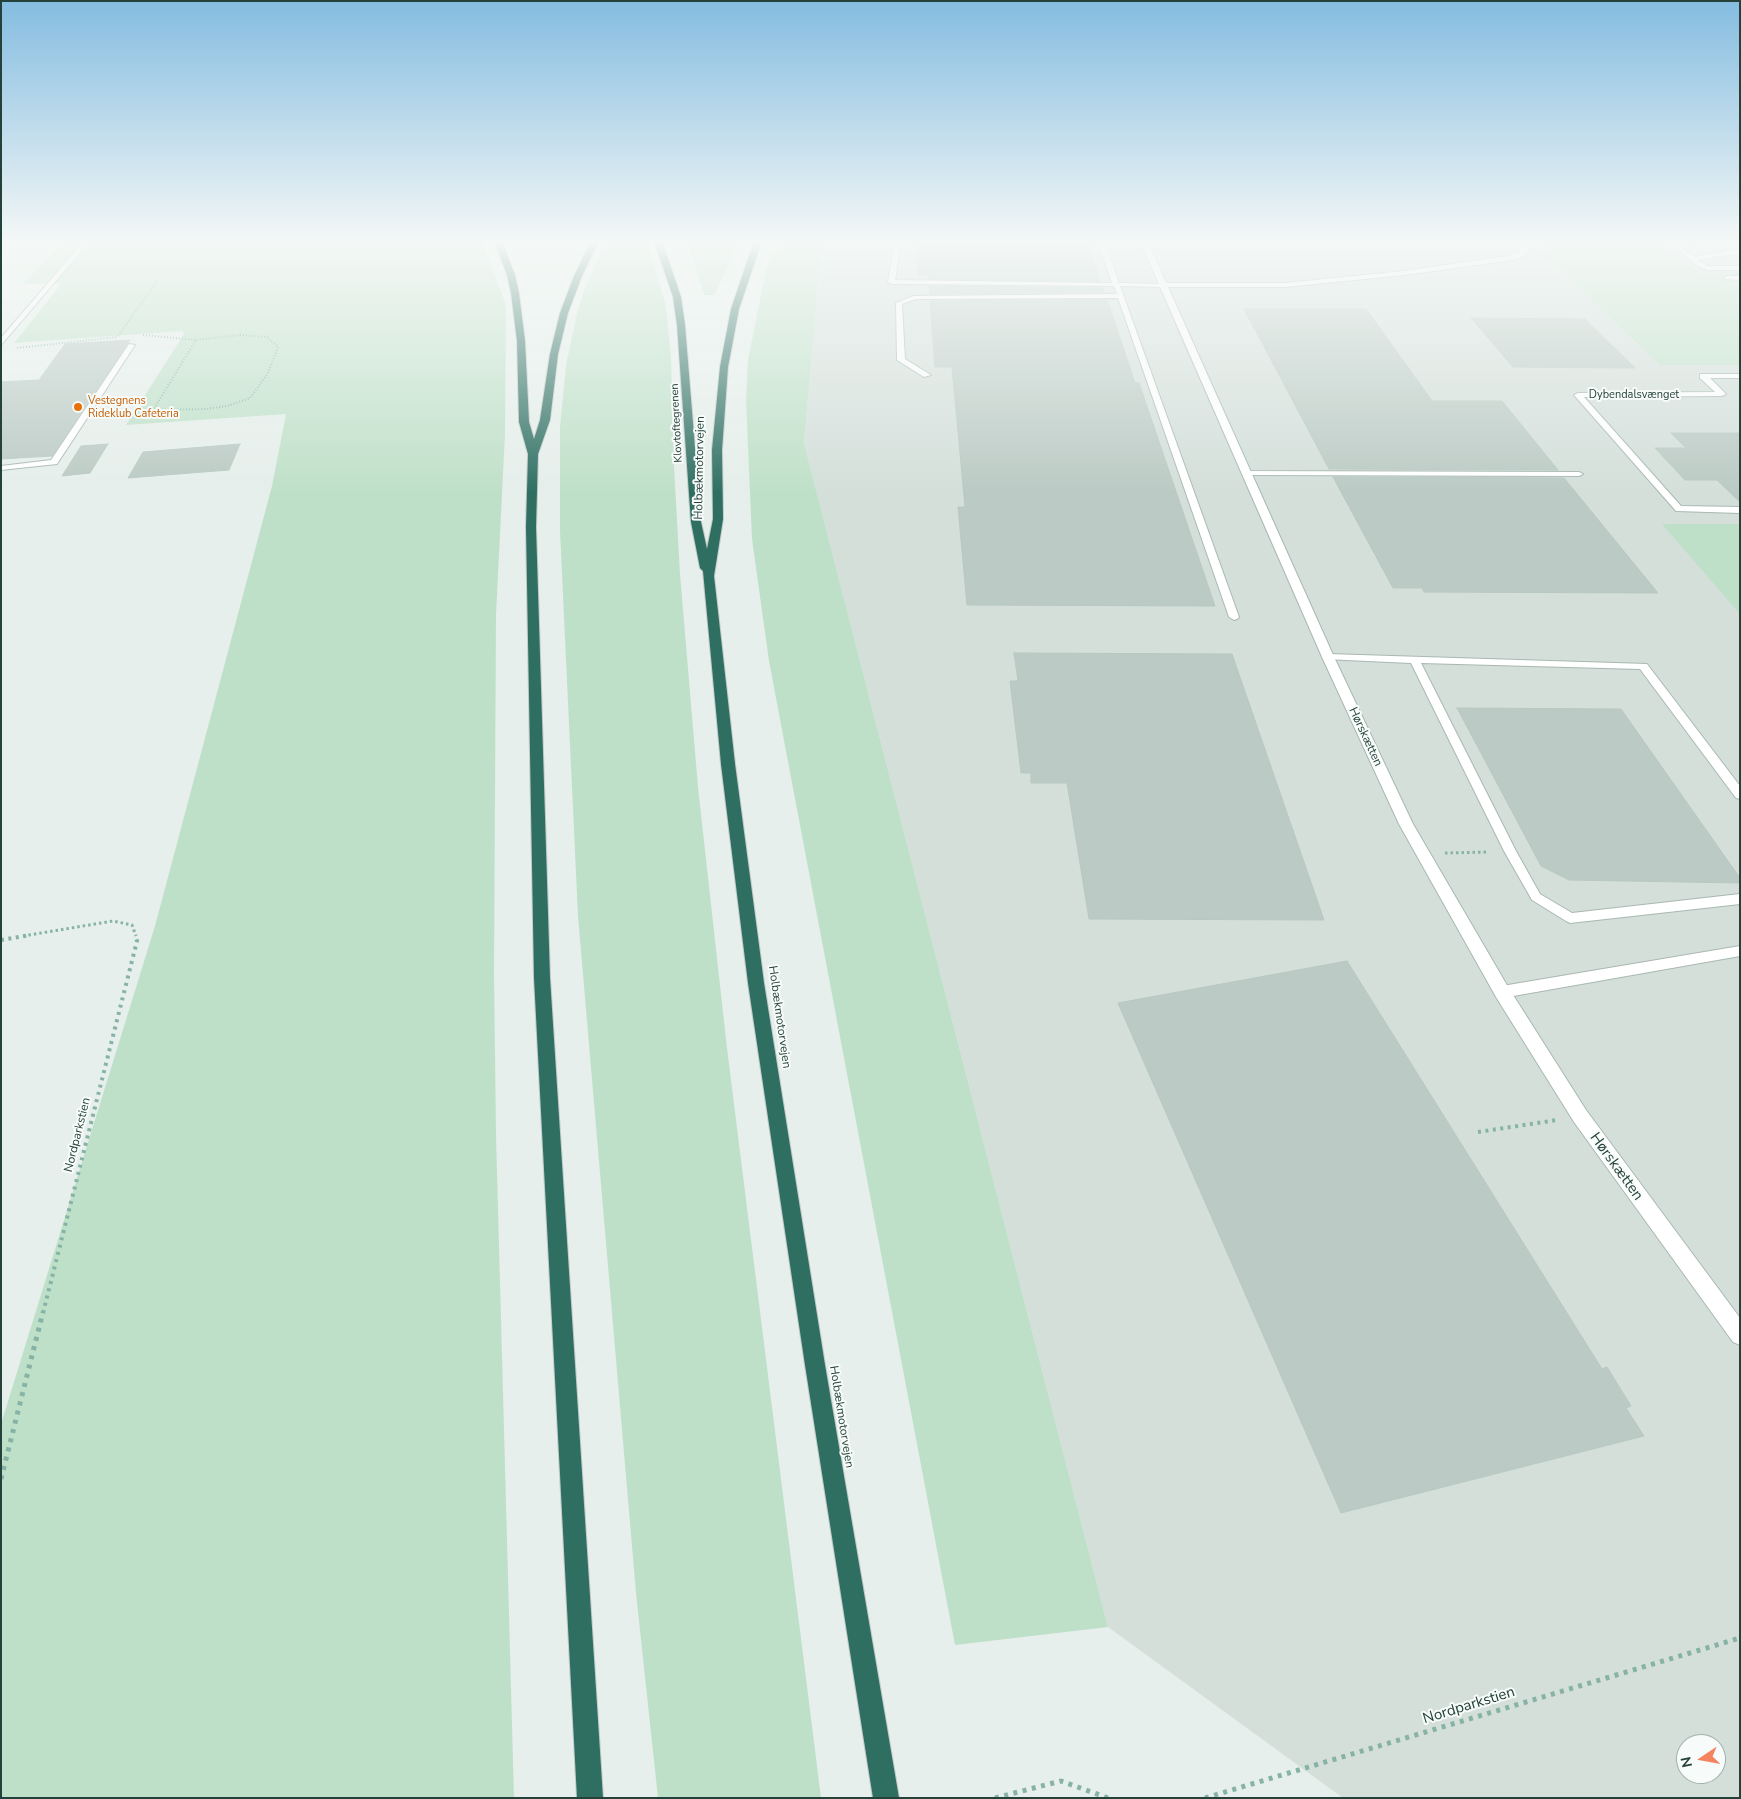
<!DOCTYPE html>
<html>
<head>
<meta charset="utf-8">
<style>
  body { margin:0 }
  #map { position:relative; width:1741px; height:1799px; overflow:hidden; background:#e6efeb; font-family:"Nunito Sans",sans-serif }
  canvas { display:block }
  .frame { position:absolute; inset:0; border:2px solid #24423a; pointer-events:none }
  .north { position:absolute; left:1676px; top:1734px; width:50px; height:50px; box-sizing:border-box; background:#f7fbf9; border:1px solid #a3b1ad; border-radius:50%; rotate:258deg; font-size:14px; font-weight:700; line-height:20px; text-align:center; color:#24423a }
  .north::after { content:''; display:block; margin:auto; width:18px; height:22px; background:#f4845f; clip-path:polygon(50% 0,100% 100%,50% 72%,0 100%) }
</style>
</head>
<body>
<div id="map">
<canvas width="1741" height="1799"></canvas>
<div class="frame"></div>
<div class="north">N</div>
</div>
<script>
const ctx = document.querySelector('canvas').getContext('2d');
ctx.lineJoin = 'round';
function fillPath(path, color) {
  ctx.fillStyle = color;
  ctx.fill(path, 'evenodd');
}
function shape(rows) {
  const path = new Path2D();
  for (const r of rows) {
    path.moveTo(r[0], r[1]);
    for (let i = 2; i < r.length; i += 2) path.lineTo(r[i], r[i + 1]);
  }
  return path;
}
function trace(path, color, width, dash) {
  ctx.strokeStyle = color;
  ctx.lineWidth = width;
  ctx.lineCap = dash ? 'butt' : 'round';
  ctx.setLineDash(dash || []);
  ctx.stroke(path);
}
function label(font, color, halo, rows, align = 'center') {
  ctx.font = font + ' "Nunito Sans",sans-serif';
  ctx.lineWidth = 4;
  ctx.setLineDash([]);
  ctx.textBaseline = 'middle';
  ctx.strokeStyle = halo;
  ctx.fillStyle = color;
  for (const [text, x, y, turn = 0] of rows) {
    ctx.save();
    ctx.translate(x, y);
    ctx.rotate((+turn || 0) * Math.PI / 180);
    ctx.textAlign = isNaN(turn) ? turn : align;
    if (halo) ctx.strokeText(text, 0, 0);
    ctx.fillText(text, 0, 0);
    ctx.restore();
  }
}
const built = shape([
  [822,241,1740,241,1740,1798,1343,1798,1108,1627,804,443],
  [1686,1744,1716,1744,1716,1774,1686,1774]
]);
const green = shape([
  [64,241,482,241,506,305,505,434,496,615,494,973,496,1135,514,1798,1,1798,1,1424,155,926,272,486,286,414,126,425,184,334,182,331,14,343,62,283,23,284],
  [606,241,647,241,666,306,671,357,674,466,680,574,698,787,727,1048,821,1798,658,1798,636,1593,578,916,560,531,560,427,566,365,578,309,587,283],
  [687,241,740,241,714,295,704,295],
  [781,241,822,241,804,443,1108,1627,955,1645,769,661,752,539,746,400,748,360,766,270],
  [1542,241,1658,241,1699,273,1740,272,1740,365,1660,365,1546,256,1548,249],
  [1662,524,1740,524,1740,614]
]);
const building = shape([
  [916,241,1088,241,1100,281,928,279,928,275,918,275,916,241],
  [929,286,1103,288,1104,292,930,294,929,286],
  [1107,300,1135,383,1139,383,1215,606,967,605,958,507,965,507,952,367,935,367,930,301,1107,300],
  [1244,309,1366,309,1432,401,1502,401,1558,470,1329,469,1244,309],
  [1471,318,1585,319,1635,368,1513,367,1471,318],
  [130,340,52,456,1,459,1,382,39,380,65,344,130,340],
  [1671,433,1740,433,1740,502,1717,480,1685,480,1655,448,1686,448,1671,433],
  [108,444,90,473,62,476,81,446,108,444],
  [240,444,229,470,128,478,143,452,240,444],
  [1333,477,1564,478,1658,593,1424,592,1422,588,1393,588,1333,477],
  [1014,653,1232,654,1324,920,1089,919,1067,783,1031,783,1031,773,1021,773,1010,681,1018,681,1014,653],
  [1457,708,1621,709,1740,878,1740,883,1569,880,1541,866,1457,708],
  [1347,961,1602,1369,1607,1367,1631,1406,1626,1408,1644,1436,1341,1513,1118,1003,1347,961]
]);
const pathFar3 = shape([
  [143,335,196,340],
  [240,335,267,337,278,347,268,373,250,398,227,406,206,409,153,410,196,340,240,335],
  [118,336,158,280],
  [17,348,117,337]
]);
const pathFar2 = shape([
  [1445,853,1489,852],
  [23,936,113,921,132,925,136,936]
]);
const pathFar1 = shape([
  [1,940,30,935],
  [1478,1132,1557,1120],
  [43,1313,137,941,135,935]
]);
const path = shape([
  [1,1479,43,1312],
  [995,1798,1061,1781,1108,1798],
  [1205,1798,1740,1638]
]);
const lane = shape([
  [84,241,90,241,1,345,1,338,84,241],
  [895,241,901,241,895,280,1112,283,1098,241,1104,241,1119,283,1165,284,1166,285,1163,287,1120,286,1239,617,1237,619,1234,620,1229,617,1118,298,916,299,902,304,905,359,931,375,924,377,897,360,896,303,913,296,1117,294,1114,286,891,284,888,282,895,241],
  [1668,241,1698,241,1679,245,1694,257,1740,249,1740,253,1697,260,1708,266,1740,266,1740,270,1707,270,1699,267,1668,241],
  [1727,276,1740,276,1740,280,1725,279,1724,278,1727,276],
  [129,344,135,345,57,464,1,470,1,466,51,460,129,344],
  [1700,374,1740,374,1740,378,1710,378,1726,394,1722,396,1584,397,1681,506,1740,507,1740,513,1676,511,1574,395,1578,393,1715,392,1700,378,1700,374],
  [1244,471,1579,472,1583,474,1579,476,1247,475,1243,473,1244,471],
  [1328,654,1647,664,1740,786,1740,799,1736,798,1640,669,1421,663,1516,851,1540,894,1572,913,1740,894,1740,904,1570,923,1566,921,1532,900,1504,851,1411,663,1324,659,1323,657,1328,654],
  [1740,946,1740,956,1502,998,1497,996,1495,992,1497,988,1502,986,1740,946]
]);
const street = shape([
  [1140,241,1148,241,1166,283,1285,283,1404,271,1508,256,1518,252,1524,246,1525,241,1533,241,1532,247,1524,256,1512,260,1404,275,1285,287,1168,287,1334,657,1413,824,1508,987,1586,1110,1740,1318,1740,1345,1733,1342,1574,1122,1496,997,1399,824,1322,657,1140,241]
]);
const highway = shape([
  [494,241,502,241,515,275,519,293,525,341,529,422,534,439,540,420,550,354,560,313,574,276,591,241,599,241,582,276,568,313,558,354,550,420,538,454,536,527,550,978,603,1798,577,1798,534,978,526,527,528,454,519,422,517,341,511,293,507,275,494,241],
  [654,241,662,241,681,297,685,325,701,522,707,549,713,519,712,450,720,367,731,309,754,241,762,241,739,309,728,367,722,450,723,519,714,576,735,764,764,983,825,1365,899,1798,873,1798,805,1365,748,983,721,764,703,571,700,568,691,522,677,325,673,297,654,241]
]);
const markers = [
  [78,407,5,"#e8710a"]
];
const farStreetnames = [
  ["Dybendalsvænget",1634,395],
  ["Klovtoftegrenen",677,423,-93]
];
const farFoodnames = [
  ["Vestegnens",88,401],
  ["Rideklub Cafeteria",88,414]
];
const streetNames = [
  ["Holbækmotorvejen",700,468,-89],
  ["Hørskætten",1365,737,65],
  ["Holbækmotorvejen",779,1017,82],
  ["Nordparkstien",78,1135,-76],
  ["Holbækmotorvejen",841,1417,81]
];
const nearStreetnames = [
  ["Hørskætten",1616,1167,54],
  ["Nordparkstien",1469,1706,-17]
];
fillPath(built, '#d4dfda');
fillPath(green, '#bfe0c8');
fillPath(building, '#bbcac4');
trace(building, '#b8c9c2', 1);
trace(lane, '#a8b8b2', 2);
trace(street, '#a8b8b2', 2);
trace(highway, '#c2cac8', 2);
trace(pathFar3, '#86b3a5', 2, [1, 2]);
trace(pathFar2, '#86b3a5', 3, [2.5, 3]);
trace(pathFar1, '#86b3a5', 4, [3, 4.5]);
trace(path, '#86b3a5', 5, [4, 5.5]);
fillPath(lane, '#fff');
fillPath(street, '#fff');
fillPath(highway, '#2f6f62');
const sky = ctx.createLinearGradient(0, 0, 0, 493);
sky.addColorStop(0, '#84bce0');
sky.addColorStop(0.49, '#f4f8f6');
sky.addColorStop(1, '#f4f8f600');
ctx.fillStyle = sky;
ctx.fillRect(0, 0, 1741, 493);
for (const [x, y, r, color] of markers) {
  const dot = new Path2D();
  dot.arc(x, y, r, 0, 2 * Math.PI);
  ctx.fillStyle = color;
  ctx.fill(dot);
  trace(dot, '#f7fbf9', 2);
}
label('11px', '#24423a', '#f7fbf9', farStreetnames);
label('11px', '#c56008', '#f7fbf9', farFoodnames, 'left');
label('12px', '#24423a', '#f7fbf9', streetNames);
label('15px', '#24423a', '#f7fbf9', nearStreetnames);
</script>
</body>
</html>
